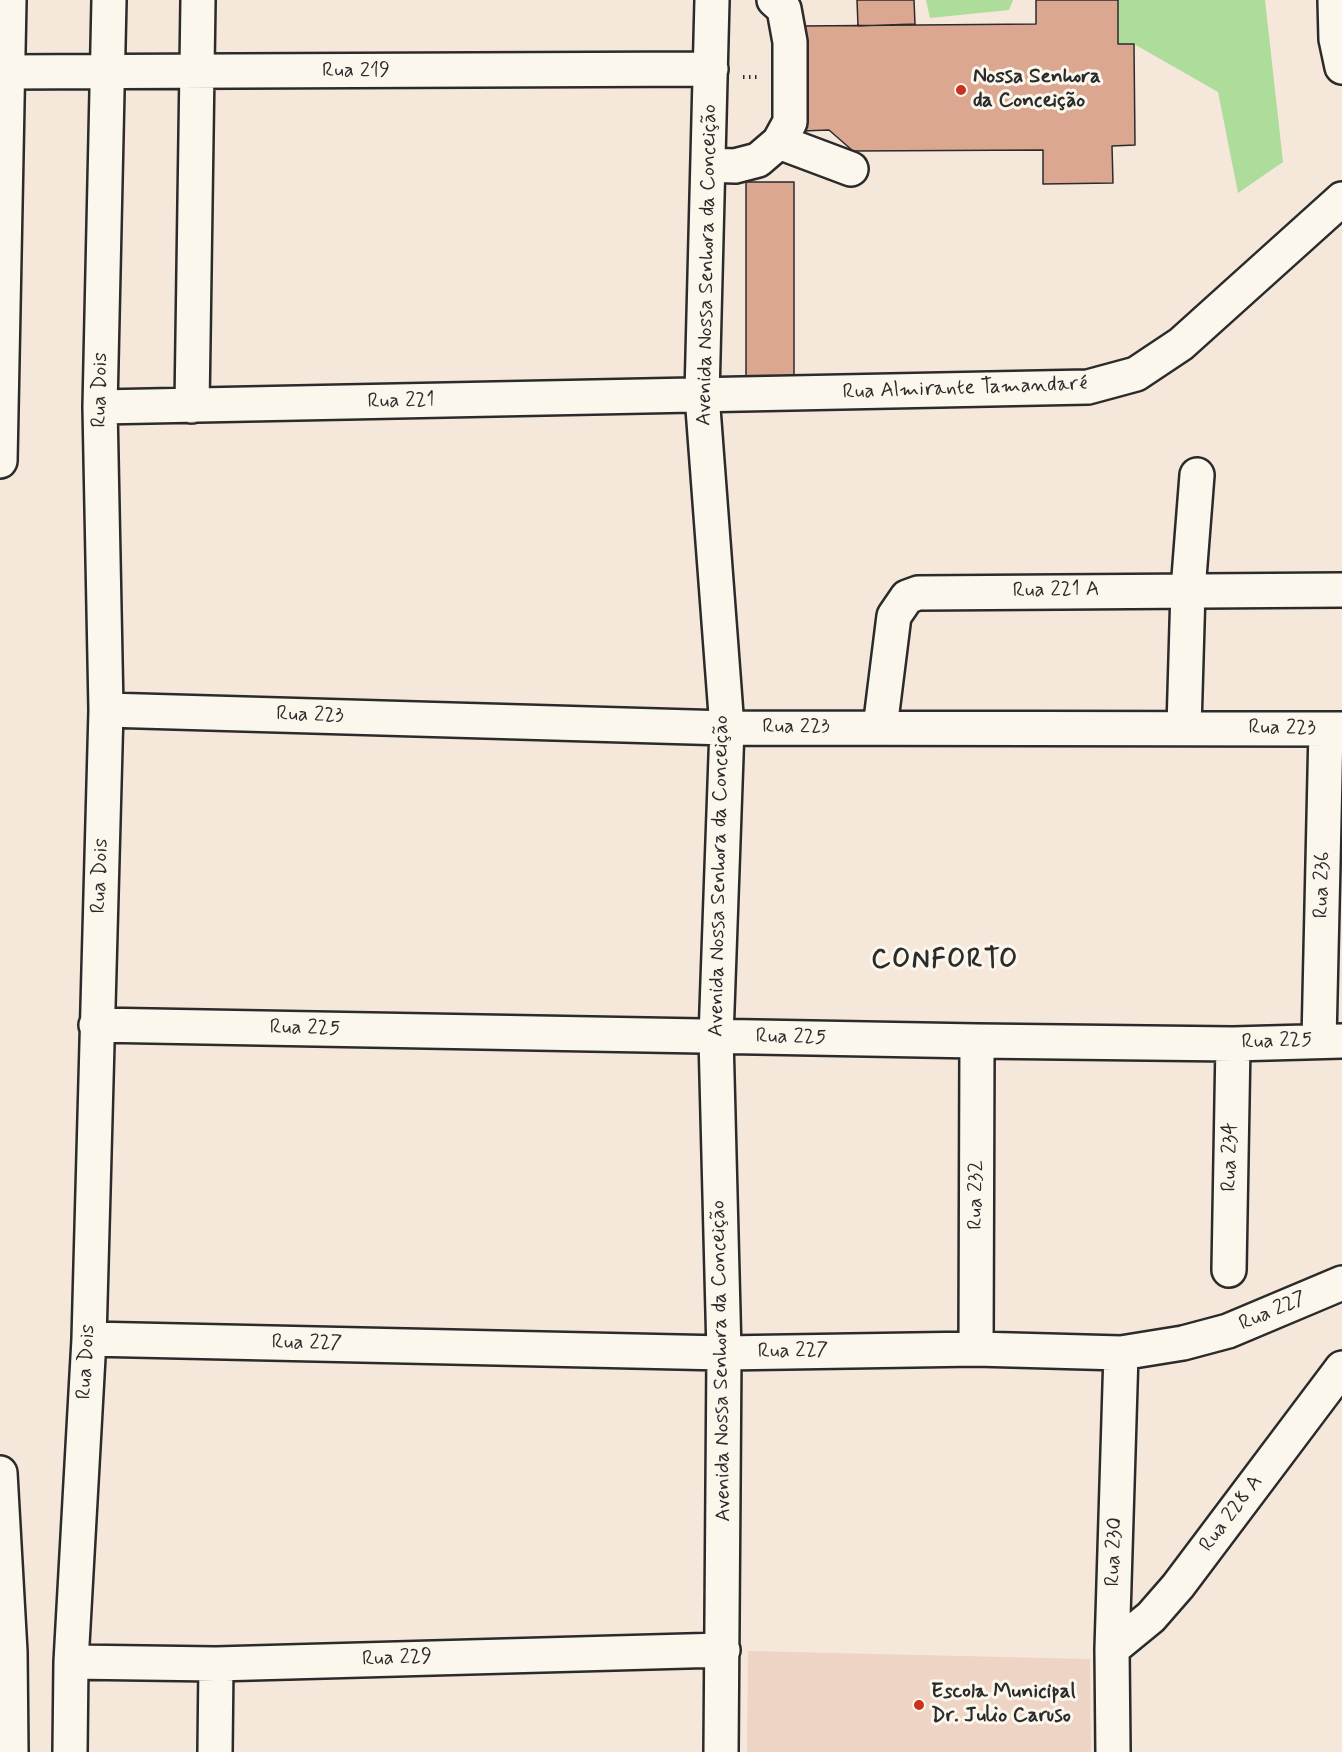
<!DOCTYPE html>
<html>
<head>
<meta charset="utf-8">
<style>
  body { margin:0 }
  canvas { display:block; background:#f5e7da }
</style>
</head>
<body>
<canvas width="1342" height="1752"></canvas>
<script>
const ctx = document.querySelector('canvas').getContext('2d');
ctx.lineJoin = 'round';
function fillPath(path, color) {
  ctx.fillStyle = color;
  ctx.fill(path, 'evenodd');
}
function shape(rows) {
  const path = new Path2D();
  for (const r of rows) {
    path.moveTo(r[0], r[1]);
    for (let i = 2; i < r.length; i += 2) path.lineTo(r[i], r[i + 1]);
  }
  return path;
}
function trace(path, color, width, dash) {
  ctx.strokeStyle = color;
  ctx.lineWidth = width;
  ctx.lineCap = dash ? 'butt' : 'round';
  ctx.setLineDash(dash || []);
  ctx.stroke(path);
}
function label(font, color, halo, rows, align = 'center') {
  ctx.font = font + ' Mynerve,sans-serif';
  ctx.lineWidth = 6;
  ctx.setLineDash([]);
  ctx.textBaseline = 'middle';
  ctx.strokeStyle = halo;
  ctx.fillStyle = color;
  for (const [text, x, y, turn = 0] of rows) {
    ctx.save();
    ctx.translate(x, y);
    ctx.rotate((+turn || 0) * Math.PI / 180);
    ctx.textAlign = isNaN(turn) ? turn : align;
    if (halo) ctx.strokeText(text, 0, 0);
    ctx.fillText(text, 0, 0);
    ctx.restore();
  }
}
const built = shape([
  [748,1651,1090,1659,1091,1752,747,1752]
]);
const green = shape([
  [926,0,1013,0,1009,10,930,18],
  [1118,0,1265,0,1283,162,1238,193,1218,92,1134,44,1118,44]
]);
const building = shape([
  [857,0,914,0,915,24,858,26,857,0],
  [1036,0,1118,0,1118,44,1134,44,1135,145,1112,146,1113,183,1043,184,1043,150,853,151,829,130,802,131,802,26,1036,24,1036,0],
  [746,182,794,182,794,378,746,379,746,182]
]);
const path = shape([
  [743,77,759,77]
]);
const minor = shape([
  [712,0,702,395,727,728,716,1037,724,1353,721,1752],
  [1335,0,1336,39,1342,67],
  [0,72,711,69],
  [779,142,851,169],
  [708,165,735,166,758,160,779,142,790,122,790,42,784,9,774,0],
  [192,406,198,0],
  [100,407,1088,387,1136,374,1181,344,1342,199],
  [106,710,727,728,1342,729],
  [1184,727,1188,590,1197,475],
  [880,728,894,616,907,597,918,593,1342,590],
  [96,1025,977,1041,1233,1044,1342,1041],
  [1319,1041,1326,729],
  [1229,1270,1233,1044],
  [89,1339,724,1353,976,1349,1121,1353,1183,1343,1228,1331,1342,1283],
  [976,1349,977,1041],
  [1112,1649,1151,1617,1178,1586,1342,1368],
  [71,1662,216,1664,723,1650],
  [70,1752,71,1662,89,1339,106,710,100,407,109,0],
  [215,1752,216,1664],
  [1113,1752,1112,1649,1121,1353]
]);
const major = shape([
  [0,461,9,0],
  [0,1473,10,1652,11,1752]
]);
const markers = [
  [961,90,6,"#c8321e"],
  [919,1705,6,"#c8321e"]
];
const streetNames = [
  ["Rua 219",356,72],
  ["Avenida Nossa Senhora da Conceição",708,265,-89],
  ["Rua Almirante Tamandaré",965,389,-2],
  ["Rua Dois",101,390,-89],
  ["Rua 221",401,402,-1],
  ["Rua 221 A",1056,591,-1],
  ["Rua 223",310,716,2],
  ["Rua 223",796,728],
  ["Rua 223",1282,729,1],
  ["Rua Dois",101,876,-88],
  ["Avenida Nossa Senhora da Conceição",720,876,-89],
  ["Rua 236",1323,885,-89],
  ["Rua 225",305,1029,1],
  ["Rua 225",791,1038,1],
  ["Rua 225",1277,1042,-2],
  ["Rua 234",1231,1157,-89],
  ["Rua 232",977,1195,-90],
  ["Rua 227",1273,1312,-23],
  ["Rua 227",307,1344,1],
  ["Rua 227",793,1352,-1],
  ["Avenida Nossa Senhora da Conceição",722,1361,-91],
  ["Rua Dois",87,1362,-87],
  ["Rua 228 A",1232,1514,-53],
  ["Rua 230",1115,1552,-88],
  ["Rua 229",397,1659,-2]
];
const poiNames = [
  ["Nossa Senhora",973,78],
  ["da Conceição",973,102],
  ["Escola Municipal",931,1693],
  ["Dr. Julio Caruso",931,1717]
];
const districtNames = [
  ["CONFORTO",945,961]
];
fillPath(built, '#eed4c4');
fillPath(green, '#aedc9b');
fillPath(building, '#dca790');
trace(building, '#2b2b2b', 1.5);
trace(minor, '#2b2b2b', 38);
trace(major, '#2b2b2b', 38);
trace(path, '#2b2b2b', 4, [1.5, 4.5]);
trace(minor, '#fbf7ec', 33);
trace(major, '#fbf7ec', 33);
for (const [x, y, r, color] of markers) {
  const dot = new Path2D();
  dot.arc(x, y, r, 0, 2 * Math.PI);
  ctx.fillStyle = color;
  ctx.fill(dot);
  trace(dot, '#fbf7ec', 2);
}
label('21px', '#2b2b2b', '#fbf7ec', streetNames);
label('bold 21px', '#2b2b2b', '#fbf7ec', poiNames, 'left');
ctx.letterSpacing = '1.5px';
label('bold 27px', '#2b2b2b', '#fbf7ec', districtNames);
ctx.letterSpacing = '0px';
</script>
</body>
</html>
